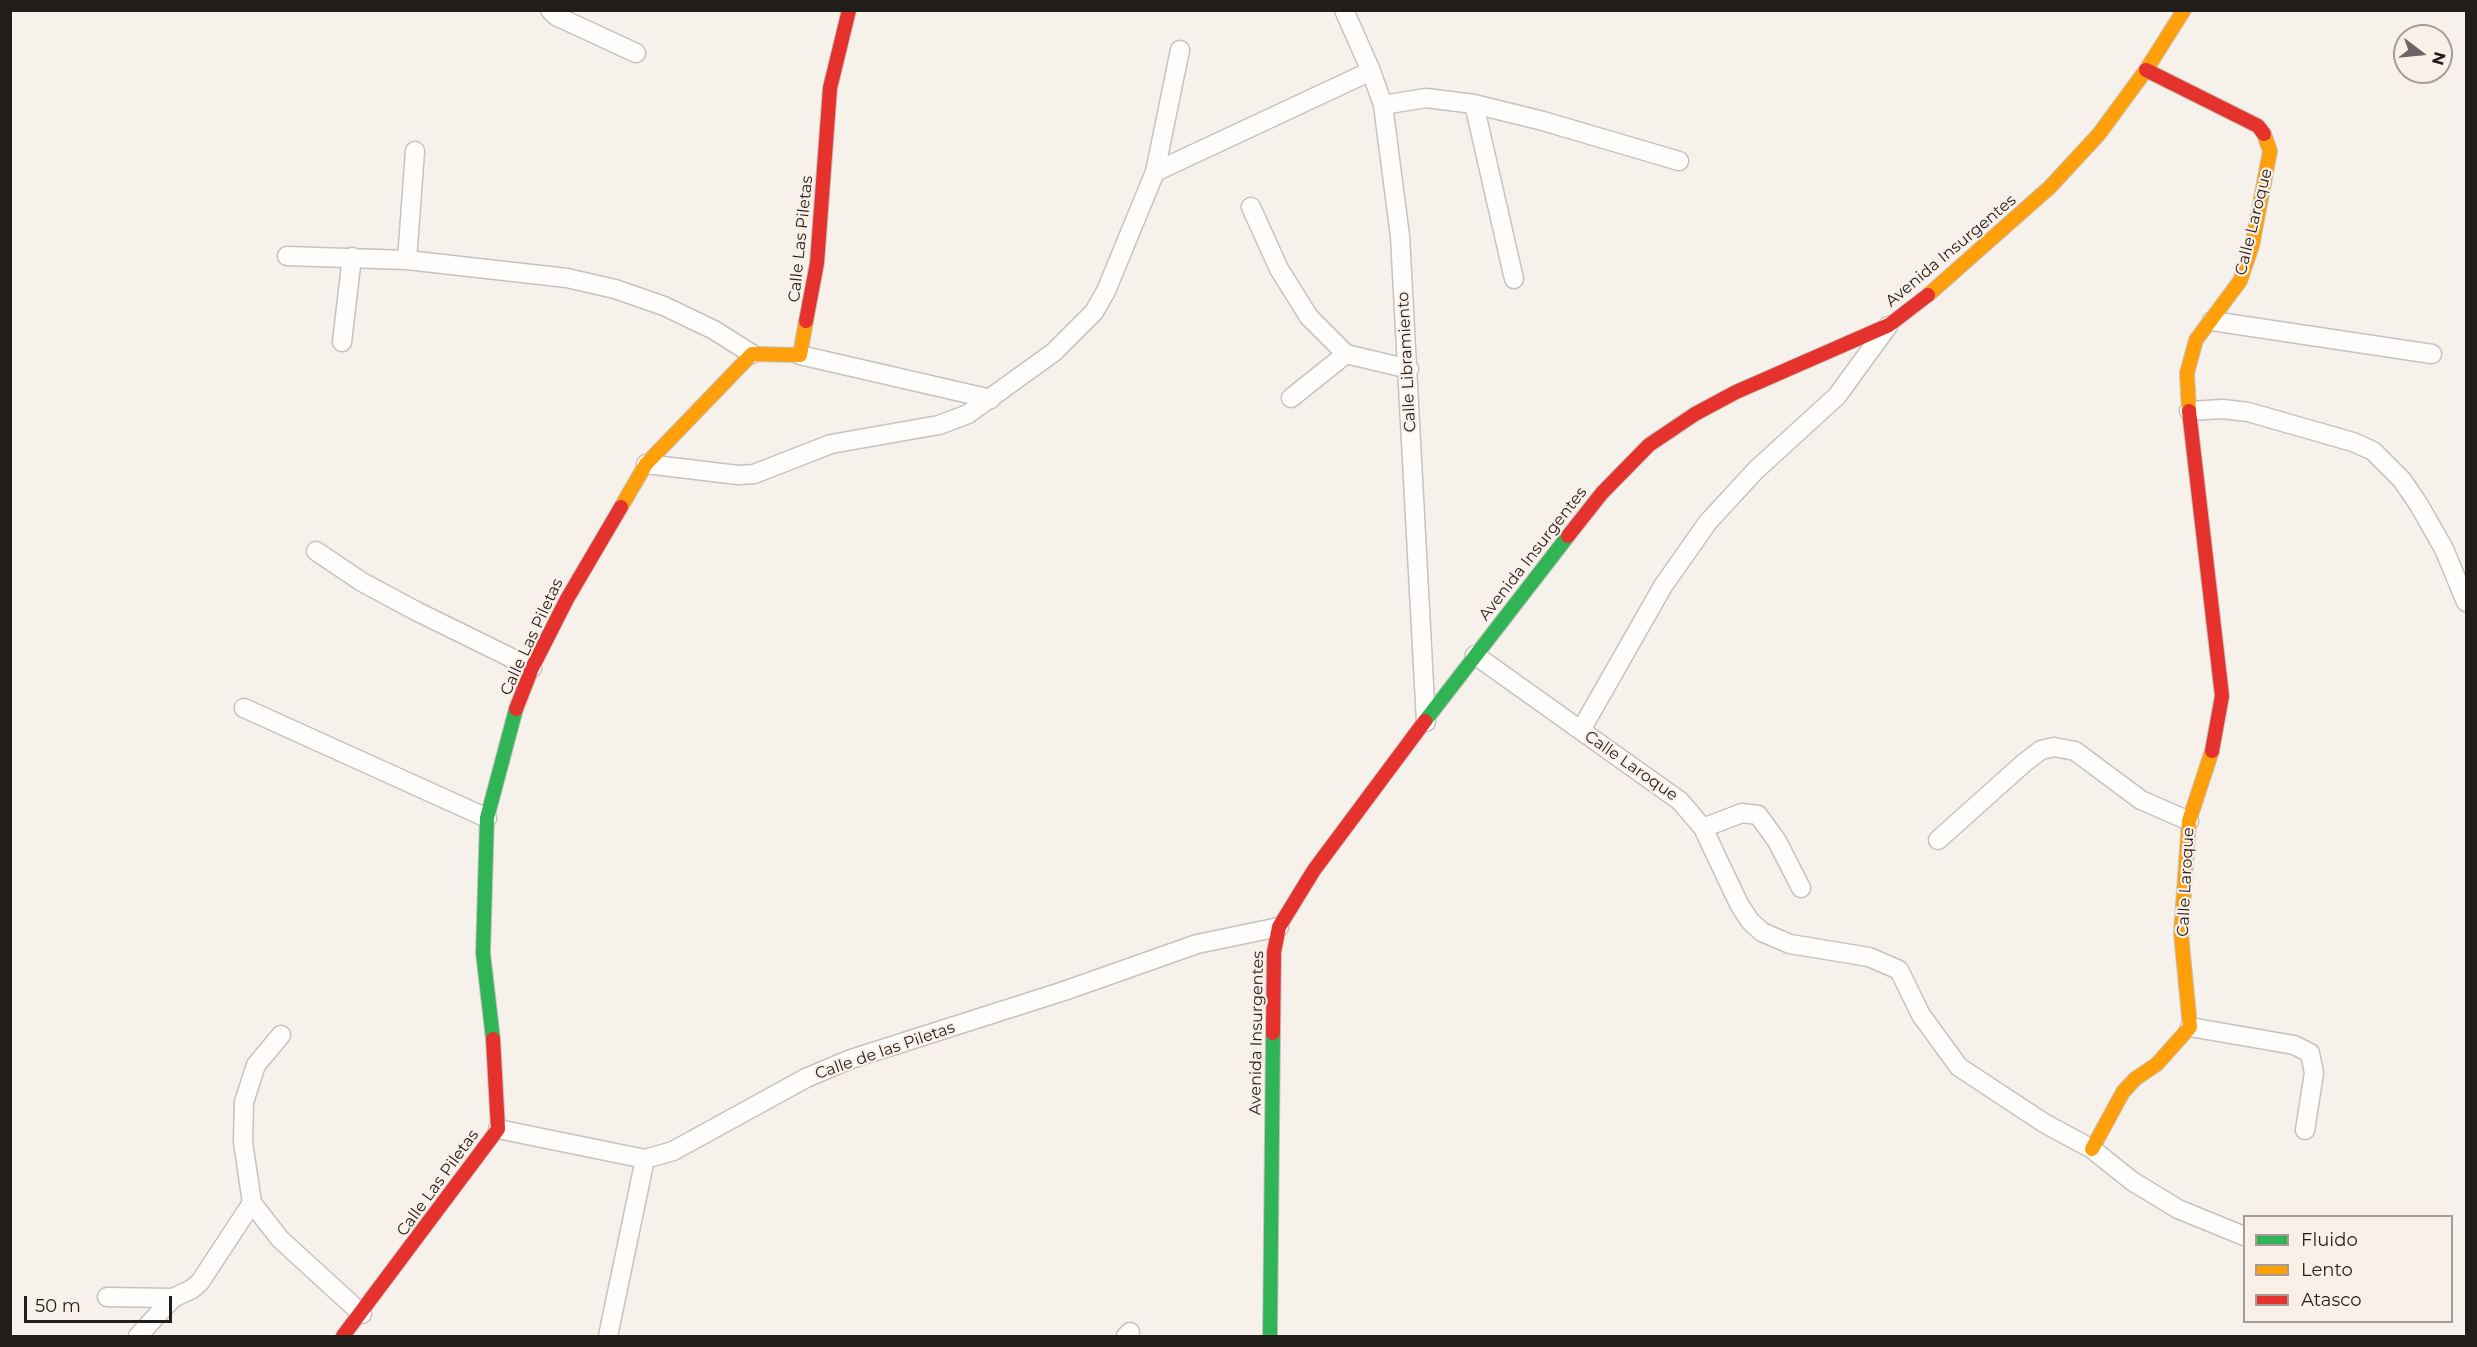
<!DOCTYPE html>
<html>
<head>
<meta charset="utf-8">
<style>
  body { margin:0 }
  #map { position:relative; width:2477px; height:1347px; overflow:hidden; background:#f7f1ec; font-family:Montserrat,sans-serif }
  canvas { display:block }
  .frame { position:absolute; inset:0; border:12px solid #211d1b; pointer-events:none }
  .legend { position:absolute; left:2243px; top:1215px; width:210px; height:108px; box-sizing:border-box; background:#fbf0e8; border:2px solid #a49c96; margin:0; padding:8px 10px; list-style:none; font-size:18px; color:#211d1b }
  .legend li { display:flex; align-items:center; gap:12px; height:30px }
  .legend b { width:30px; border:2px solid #a49c96 }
  .north { position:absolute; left:2393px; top:24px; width:60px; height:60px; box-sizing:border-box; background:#fbf0e8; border:2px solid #a49c96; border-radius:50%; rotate:106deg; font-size:16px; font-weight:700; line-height:24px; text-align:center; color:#211d1b }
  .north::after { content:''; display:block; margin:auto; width:21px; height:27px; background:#6c6764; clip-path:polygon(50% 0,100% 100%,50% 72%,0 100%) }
  .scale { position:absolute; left:24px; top:1296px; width:148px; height:27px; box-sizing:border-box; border:3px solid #211d1b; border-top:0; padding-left:8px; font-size:18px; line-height:21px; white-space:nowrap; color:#211d1b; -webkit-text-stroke:4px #fbf0e8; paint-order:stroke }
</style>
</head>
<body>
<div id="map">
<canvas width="2477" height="1347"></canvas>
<div class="frame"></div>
<ul class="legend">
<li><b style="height:8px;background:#30b455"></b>Fluido</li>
<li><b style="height:8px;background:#ff9f0a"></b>Lento</li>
<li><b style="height:8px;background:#e5322d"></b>Atasco</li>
</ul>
<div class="north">N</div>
<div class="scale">50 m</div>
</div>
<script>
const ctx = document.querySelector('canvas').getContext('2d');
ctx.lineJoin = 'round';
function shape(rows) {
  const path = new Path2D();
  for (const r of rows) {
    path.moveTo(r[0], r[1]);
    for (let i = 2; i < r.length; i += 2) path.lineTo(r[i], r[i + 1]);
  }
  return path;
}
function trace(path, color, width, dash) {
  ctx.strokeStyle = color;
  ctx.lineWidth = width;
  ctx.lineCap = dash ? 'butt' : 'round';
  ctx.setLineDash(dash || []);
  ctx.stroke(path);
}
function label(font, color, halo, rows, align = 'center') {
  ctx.font = font + ' Montserrat,sans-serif';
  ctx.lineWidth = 4.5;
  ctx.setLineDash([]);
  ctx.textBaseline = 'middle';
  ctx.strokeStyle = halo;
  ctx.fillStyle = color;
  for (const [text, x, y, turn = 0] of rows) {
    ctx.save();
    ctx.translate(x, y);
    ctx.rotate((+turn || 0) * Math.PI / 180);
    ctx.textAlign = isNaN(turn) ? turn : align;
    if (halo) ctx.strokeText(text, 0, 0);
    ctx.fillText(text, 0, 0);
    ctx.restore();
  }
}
const street = shape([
  [550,10,556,16,636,53],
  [1344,10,1371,71,1383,105,1400,236,1426,722],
  [1474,104,1514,279],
  [1383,105,1426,98,1474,104,1543,121,1679,161],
  [1155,172,1180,50],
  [1251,207,1279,269,1309,317,1346,354,1409,369],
  [287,256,407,260,567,278,615,289,664,306,714,330,752,354],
  [407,260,415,151],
  [2212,321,2432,354],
  [342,342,352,257],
  [800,355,991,399],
  [1291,398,1346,354],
  [2189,411,2223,409,2248,412,2353,442,2373,451,2402,480,2419,505,2444,549,2466,602],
  [646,464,738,475,754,474,831,444,939,425,968,414,1054,352,1094,312,1106,291,1155,172,1371,71],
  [316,551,362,582,416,611,532,668],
  [1475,655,1680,801,1703,828,1739,904,1750,921,1762,932,1790,944,1869,957,1899,970,1921,1015,1959,1067,2044,1123,2092,1149,2132,1181,2178,1209,2244,1236],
  [244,708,487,818],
  [1581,730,1663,586,1708,522,1756,470,1837,396,1888,326],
  [1703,828,1742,813,1758,815,1777,841,1801,888],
  [1938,840,2024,763,2041,750,2054,747,2075,751,2141,800,2189,821],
  [2190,1027,2294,1045,2310,1053,2314,1073,2305,1130],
  [281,1035,256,1065,244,1102,243,1142,252,1203,280,1239,362,1314],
  [498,1129,645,1159,673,1151,806,1078,851,1059,1064,991,1197,944,1279,927],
  [107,1297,173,1298,192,1289,200,1282,252,1203],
  [138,1336,173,1298],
  [608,1336,645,1159],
  [1126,1336,1130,1332]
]);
const fast = shape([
  [1425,721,1568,536],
  [493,1039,483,953,487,818,516,709],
  [1270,1336,1273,1033]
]);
const slow = shape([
  [1928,295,2050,187,2099,134,2146,70,2184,10],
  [2189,411,2187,373,2196,340,2240,281,2252,246,2270,151,2264,134],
  [621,507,646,464,752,354,800,355,806,321],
  [2092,1149,2123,1092,2135,1079,2157,1064,2190,1027,2181,933,2189,821,2212,751]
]);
const jam = shape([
  [2146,70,2258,126,2264,134],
  [806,321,817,263,830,88,849,10],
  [2189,411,2222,696,2212,751],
  [1568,536,1602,493,1649,445,1695,414,1736,392,1889,325,1928,295],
  [516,709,532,668,567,599,621,507],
  [1273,1033,1274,952,1279,927,1314,870,1425,721],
  [343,1336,498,1129,493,1039]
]);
const streetNames = [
  ["Calle Laroque",2254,222,-76],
  ["Calle Las Piletas",801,239,-84],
  ["Avenida Insurgentes",1951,251,-40],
  ["Calle Libramiento",1407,362,-93],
  ["Avenida Insurgentes",1533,554,-52],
  ["Calle Las Piletas",532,637,-65],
  ["Calle Laroque",1631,766,35],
  ["Calle Laroque",2186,882,-87],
  ["Avenida Insurgentes",1257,1033,-89],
  ["Calle de las Piletas",885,1051,-19],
  ["Calle Las Piletas",438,1183,-54]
];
trace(street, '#c7c2bf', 21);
trace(fast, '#c7c2bf', 16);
trace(slow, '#c7c2bf', 16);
trace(jam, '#c7c2bf', 16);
trace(street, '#fefdfc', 18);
trace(fast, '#30b455', 14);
trace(slow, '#ff9f0a', 14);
trace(jam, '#e5322d', 14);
label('16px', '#211d1b', '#fbf0e8', streetNames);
</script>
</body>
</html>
